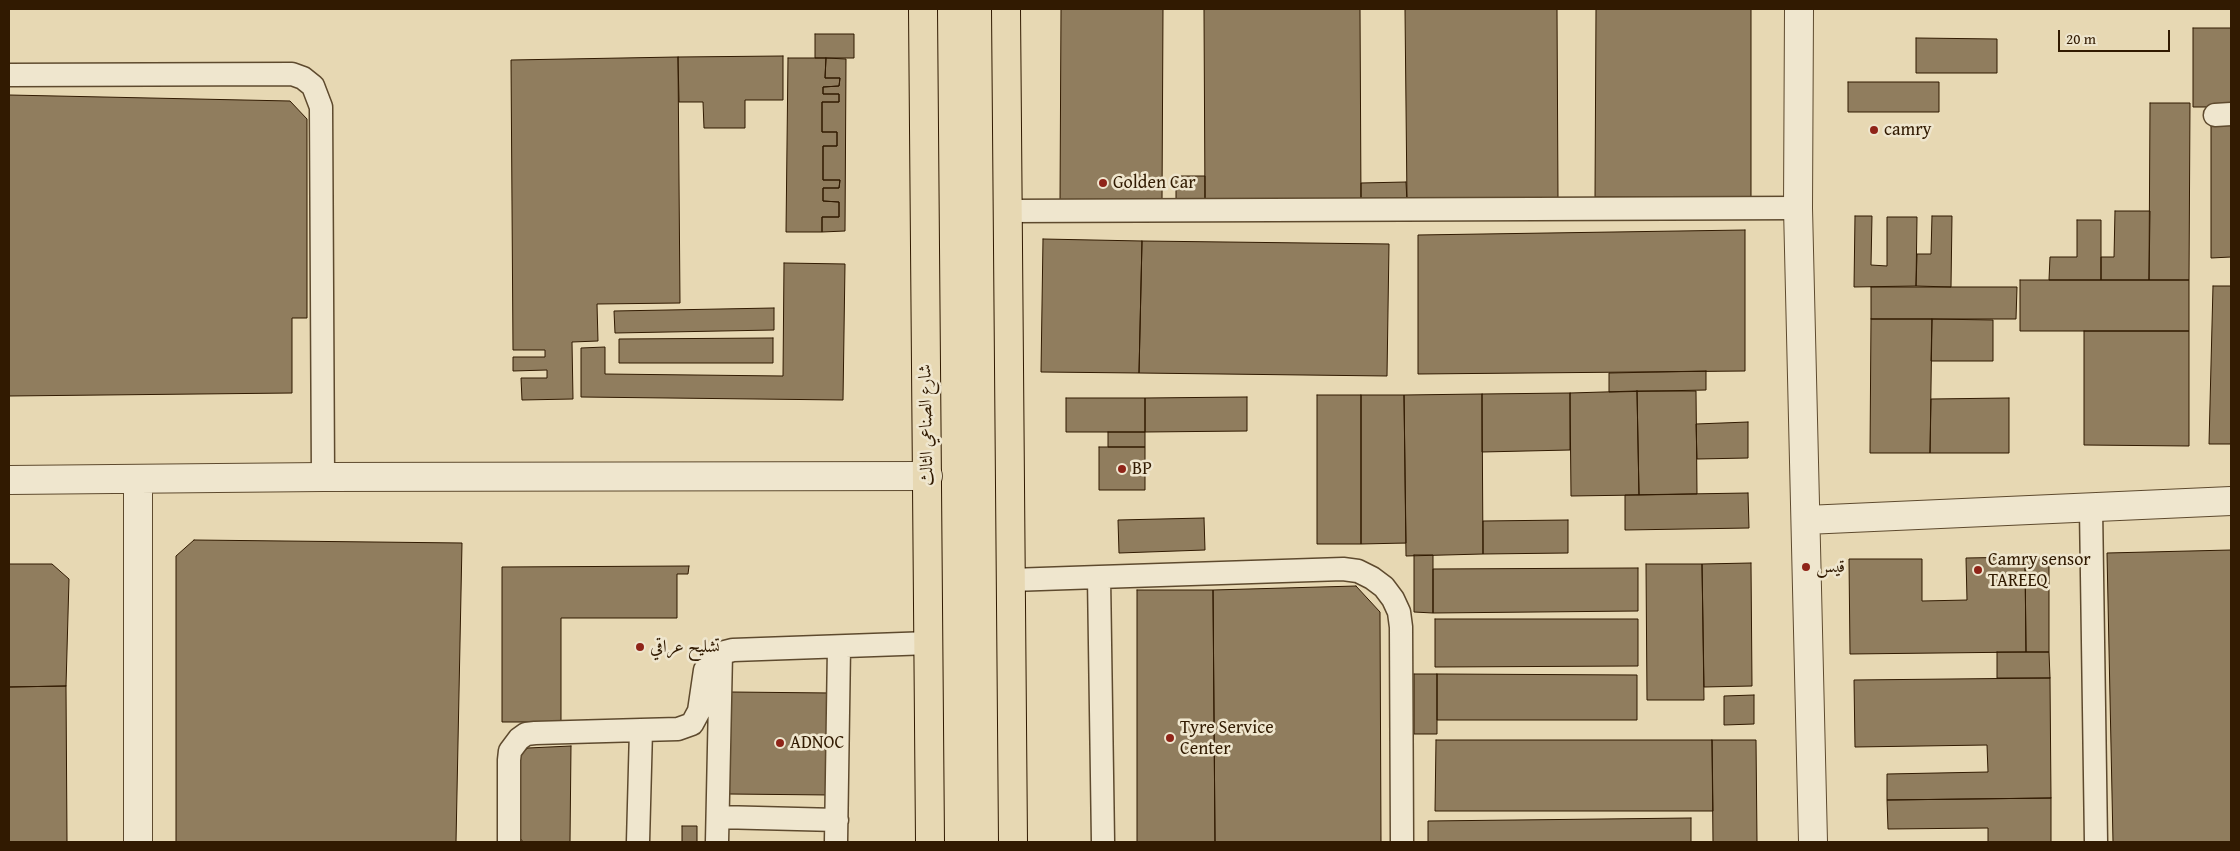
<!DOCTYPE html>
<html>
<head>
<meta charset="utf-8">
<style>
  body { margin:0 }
  #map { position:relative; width:2240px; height:851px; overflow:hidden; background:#e7d8b3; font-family:"Gentium Book Plus",serif }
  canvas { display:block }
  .frame { position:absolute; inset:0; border:10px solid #311a01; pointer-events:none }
  .scale { position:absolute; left:2058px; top:30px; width:112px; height:22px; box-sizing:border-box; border:2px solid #311a01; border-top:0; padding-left:6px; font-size:15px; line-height:18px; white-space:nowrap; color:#311a01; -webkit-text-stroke:4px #efe6ce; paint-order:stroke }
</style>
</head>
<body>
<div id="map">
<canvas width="2240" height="851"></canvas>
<div class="frame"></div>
<div class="scale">20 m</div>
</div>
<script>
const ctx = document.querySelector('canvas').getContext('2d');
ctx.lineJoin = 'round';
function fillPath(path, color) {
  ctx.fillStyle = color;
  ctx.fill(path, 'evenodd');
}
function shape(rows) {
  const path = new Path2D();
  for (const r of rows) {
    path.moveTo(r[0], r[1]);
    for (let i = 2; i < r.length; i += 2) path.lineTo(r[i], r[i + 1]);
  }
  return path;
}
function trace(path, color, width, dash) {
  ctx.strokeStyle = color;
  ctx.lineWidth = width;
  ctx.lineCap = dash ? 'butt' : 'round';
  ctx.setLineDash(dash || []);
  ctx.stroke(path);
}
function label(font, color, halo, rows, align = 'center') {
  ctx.font = font + ' "Gentium Book Plus",Amiri,serif';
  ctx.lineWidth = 5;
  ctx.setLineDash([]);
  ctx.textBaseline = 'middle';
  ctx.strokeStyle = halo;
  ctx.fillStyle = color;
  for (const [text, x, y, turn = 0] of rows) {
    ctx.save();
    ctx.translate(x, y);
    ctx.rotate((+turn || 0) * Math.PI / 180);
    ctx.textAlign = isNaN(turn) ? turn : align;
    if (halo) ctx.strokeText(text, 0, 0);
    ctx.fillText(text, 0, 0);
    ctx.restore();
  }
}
const building = shape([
  [1061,9,1163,9,1162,202,1060,202,1061,9],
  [1204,9,1360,9,1361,203,1205,204,1204,9],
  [1405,9,1557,9,1558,200,1407,202,1405,9],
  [1596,9,1751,9,1751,197,1595,197,1596,9],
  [2193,28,2231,28,2231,107,2193,107,2193,28],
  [815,34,854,34,854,58,815,58,815,34],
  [1916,38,1997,39,1997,73,1916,73,1916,38],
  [783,56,783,100,745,100,745,128,704,128,703,102,679,102,678,57,783,56],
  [678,57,680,303,597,304,598,341,572,342,573,399,522,400,521,378,547,378,547,370,513,371,513,357,545,357,545,350,513,350,511,60,678,57],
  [788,58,826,58,825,78,840,78,839,86,823,87,823,94,839,94,839,102,822,102,822,132,837,132,837,146,823,146,823,180,840,180,839,188,823,188,823,201,839,202,839,217,822,217,822,232,786,232,788,58],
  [826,58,846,59,845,231,822,232,822,217,839,217,839,202,823,201,823,188,839,188,840,180,823,180,823,146,837,146,837,132,822,132,822,102,839,102,839,94,823,94,823,87,839,86,840,78,825,78,826,58],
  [1848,82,1939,82,1939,112,1848,112,1848,82],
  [9,95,290,101,307,119,307,318,292,318,292,393,9,396,9,95],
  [2150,103,2190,103,2189,280,2149,280,2150,103],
  [2211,116,2231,116,2231,257,2211,258,2211,116],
  [1176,176,1205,176,1205,204,1176,205,1176,176],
  [1406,182,1407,202,1361,203,1361,183,1406,182],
  [2115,211,2150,211,2149,280,2101,280,2101,257,2114,257,2115,211],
  [1855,216,1872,216,1871,265,1887,266,1887,217,1917,217,1916,286,1854,287,1855,216],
  [1932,216,1952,216,1951,287,1916,286,1917,254,1931,254,1932,216],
  [2077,220,2101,220,2101,280,2049,280,2050,257,2077,257,2077,220],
  [1745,230,1745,371,1418,374,1418,235,1745,230],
  [1043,239,1142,241,1139,373,1041,372,1043,239],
  [1142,241,1389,244,1387,376,1139,373,1142,241],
  [784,263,845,264,843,400,581,397,581,348,605,347,605,374,783,376,784,263],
  [2020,280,2189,280,2189,331,2020,331,2020,280],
  [2213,286,2231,286,2231,444,2209,444,2213,286],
  [1871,287,2017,287,2016,319,1871,319,1871,287],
  [774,308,774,330,615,333,614,311,774,308],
  [1871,319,1932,319,1930,453,1870,453,1871,319],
  [1932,319,1993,320,1993,361,1931,361,1932,319],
  [2084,331,2189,331,2189,446,2084,445,2084,331],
  [773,338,773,363,619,363,619,339,773,338],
  [1706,371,1706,390,1609,392,1609,373,1706,371],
  [1637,391,1639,495,1571,496,1570,393,1637,391],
  [1637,391,1696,391,1697,494,1639,495,1637,391],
  [1570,393,1570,450,1482,452,1482,394,1570,393],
  [1482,394,1483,554,1406,556,1404,395,1482,394],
  [1317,395,1361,395,1361,544,1317,544,1317,395],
  [1361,395,1404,395,1406,543,1361,544,1361,395],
  [1247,397,1247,431,1145,432,1145,398,1247,397],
  [1066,398,1145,398,1145,432,1066,432,1066,398],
  [2009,398,2009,453,1930,453,1931,399,2009,398],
  [1748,422,1748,458,1697,459,1696,424,1748,422],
  [1108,432,1145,432,1145,447,1108,447,1108,432],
  [1099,447,1145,447,1145,490,1099,490,1099,447],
  [1748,493,1749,528,1625,530,1625,495,1748,493],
  [1204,518,1205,550,1119,553,1118,520,1204,518],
  [1568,520,1568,553,1483,554,1483,521,1568,520],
  [194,540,462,543,456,842,176,842,176,556,194,540],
  [2231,550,2231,842,2113,842,2107,553,2231,550],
  [1414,555,1433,555,1433,613,1414,612,1414,555],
  [2025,557,2049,557,2049,652,2026,652,2025,557],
  [2025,557,2026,652,1850,654,1849,559,1922,559,1922,601,1967,600,1966,558,2025,557],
  [1751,563,1752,686,1704,687,1702,564,1751,563],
  [9,564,52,564,69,579,66,686,9,687,9,564],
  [1646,564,1702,564,1704,700,1647,700,1646,564],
  [689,566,688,574,677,574,677,618,561,618,561,722,502,722,502,567,689,566],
  [1638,568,1638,611,1433,613,1433,569,1638,568],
  [1356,586,1380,612,1381,842,1215,842,1213,590,1356,586],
  [1137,590,1213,590,1215,842,1137,842,1137,590],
  [1435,619,1638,619,1638,666,1435,667,1435,619],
  [1997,652,2049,652,2050,678,1997,678,1997,652],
  [1414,674,1437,674,1437,734,1414,734,1414,674],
  [1437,674,1637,675,1637,720,1437,720,1437,674],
  [2050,678,2051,798,1887,800,1887,774,1988,772,1987,745,1855,747,1854,680,2050,678],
  [66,686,67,842,9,842,9,687,66,686],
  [730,692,831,693,830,795,729,794,730,692],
  [1754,695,1754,724,1724,725,1724,696,1754,695],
  [1436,740,1712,740,1713,811,1435,811,1436,740],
  [1712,740,1756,740,1757,842,1713,842,1712,740],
  [571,746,570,842,523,842,514,830,519,755,528,748,571,746],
  [2051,798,2051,842,1988,842,1988,828,1888,829,1887,800,2051,798],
  [1691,818,1691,842,1428,842,1428,821,1691,818],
  [682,826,697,826,697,842,682,842,682,826]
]);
const service = shape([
  [9,75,292,74,303,78,313,86,321,107,323,477],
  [2215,115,2231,114],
  [1008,211,1798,208],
  [2091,508,2096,842],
  [1099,577,1343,569,1358,571,1372,578,1384,587,1393,599,1399,612,1401,627,1402,842],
  [1011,580,1099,577,1103,842],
  [718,817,837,820],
  [509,842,509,760,510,751,519,739,526,734,535,733,641,730],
  [638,842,641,730,678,729,692,724,699,711,705,670,712,660,721,653,733,650,930,643],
  [717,842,721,653],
  [836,842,839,647]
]);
const minor = shape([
  [1799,9,1798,208,1813,842],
  [9,480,323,477,928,476],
  [1806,520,2231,501],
  [138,842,138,479]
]);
const primary = shape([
  [923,9,930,842],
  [1006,9,1013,842]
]);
const markers = [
  [1874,130,5,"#8f2418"],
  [1103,183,5,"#8f2418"],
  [1122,469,5,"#8f2418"],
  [1806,567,5,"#8f2418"],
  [1978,570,5,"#8f2418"],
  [640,647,5,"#8f2418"],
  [1170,738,5,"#8f2418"],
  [780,743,5,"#8f2418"]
];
const poiNames = [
  ["camry",1884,130],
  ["Golden Car",1113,183],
  ["BP",1132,469],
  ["Camry sensor",1988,560],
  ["TAREEQ",1988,581],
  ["قيس",1816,567],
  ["تشليح عراقي",650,647],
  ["Tyre Service",1180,728],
  ["Center",1180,749],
  ["ADNOC",790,743]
];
const streetNames = [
  ["شارع الصناعي الثالث",927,425,-91]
];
fillPath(building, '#907d5e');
trace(building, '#311a01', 1);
trace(service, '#5e4a2e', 25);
trace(minor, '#5e4a2e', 30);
trace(primary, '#311a01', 30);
trace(service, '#efe6ce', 22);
trace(minor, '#efe6ce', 28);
trace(primary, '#e7d8b3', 28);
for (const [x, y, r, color] of markers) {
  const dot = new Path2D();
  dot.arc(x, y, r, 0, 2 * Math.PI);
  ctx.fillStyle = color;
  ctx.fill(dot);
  trace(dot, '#efe6ce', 2);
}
label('18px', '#311a01', '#efe6ce', poiNames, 'left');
label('18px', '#311a01', '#efe6ce', streetNames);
</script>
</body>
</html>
